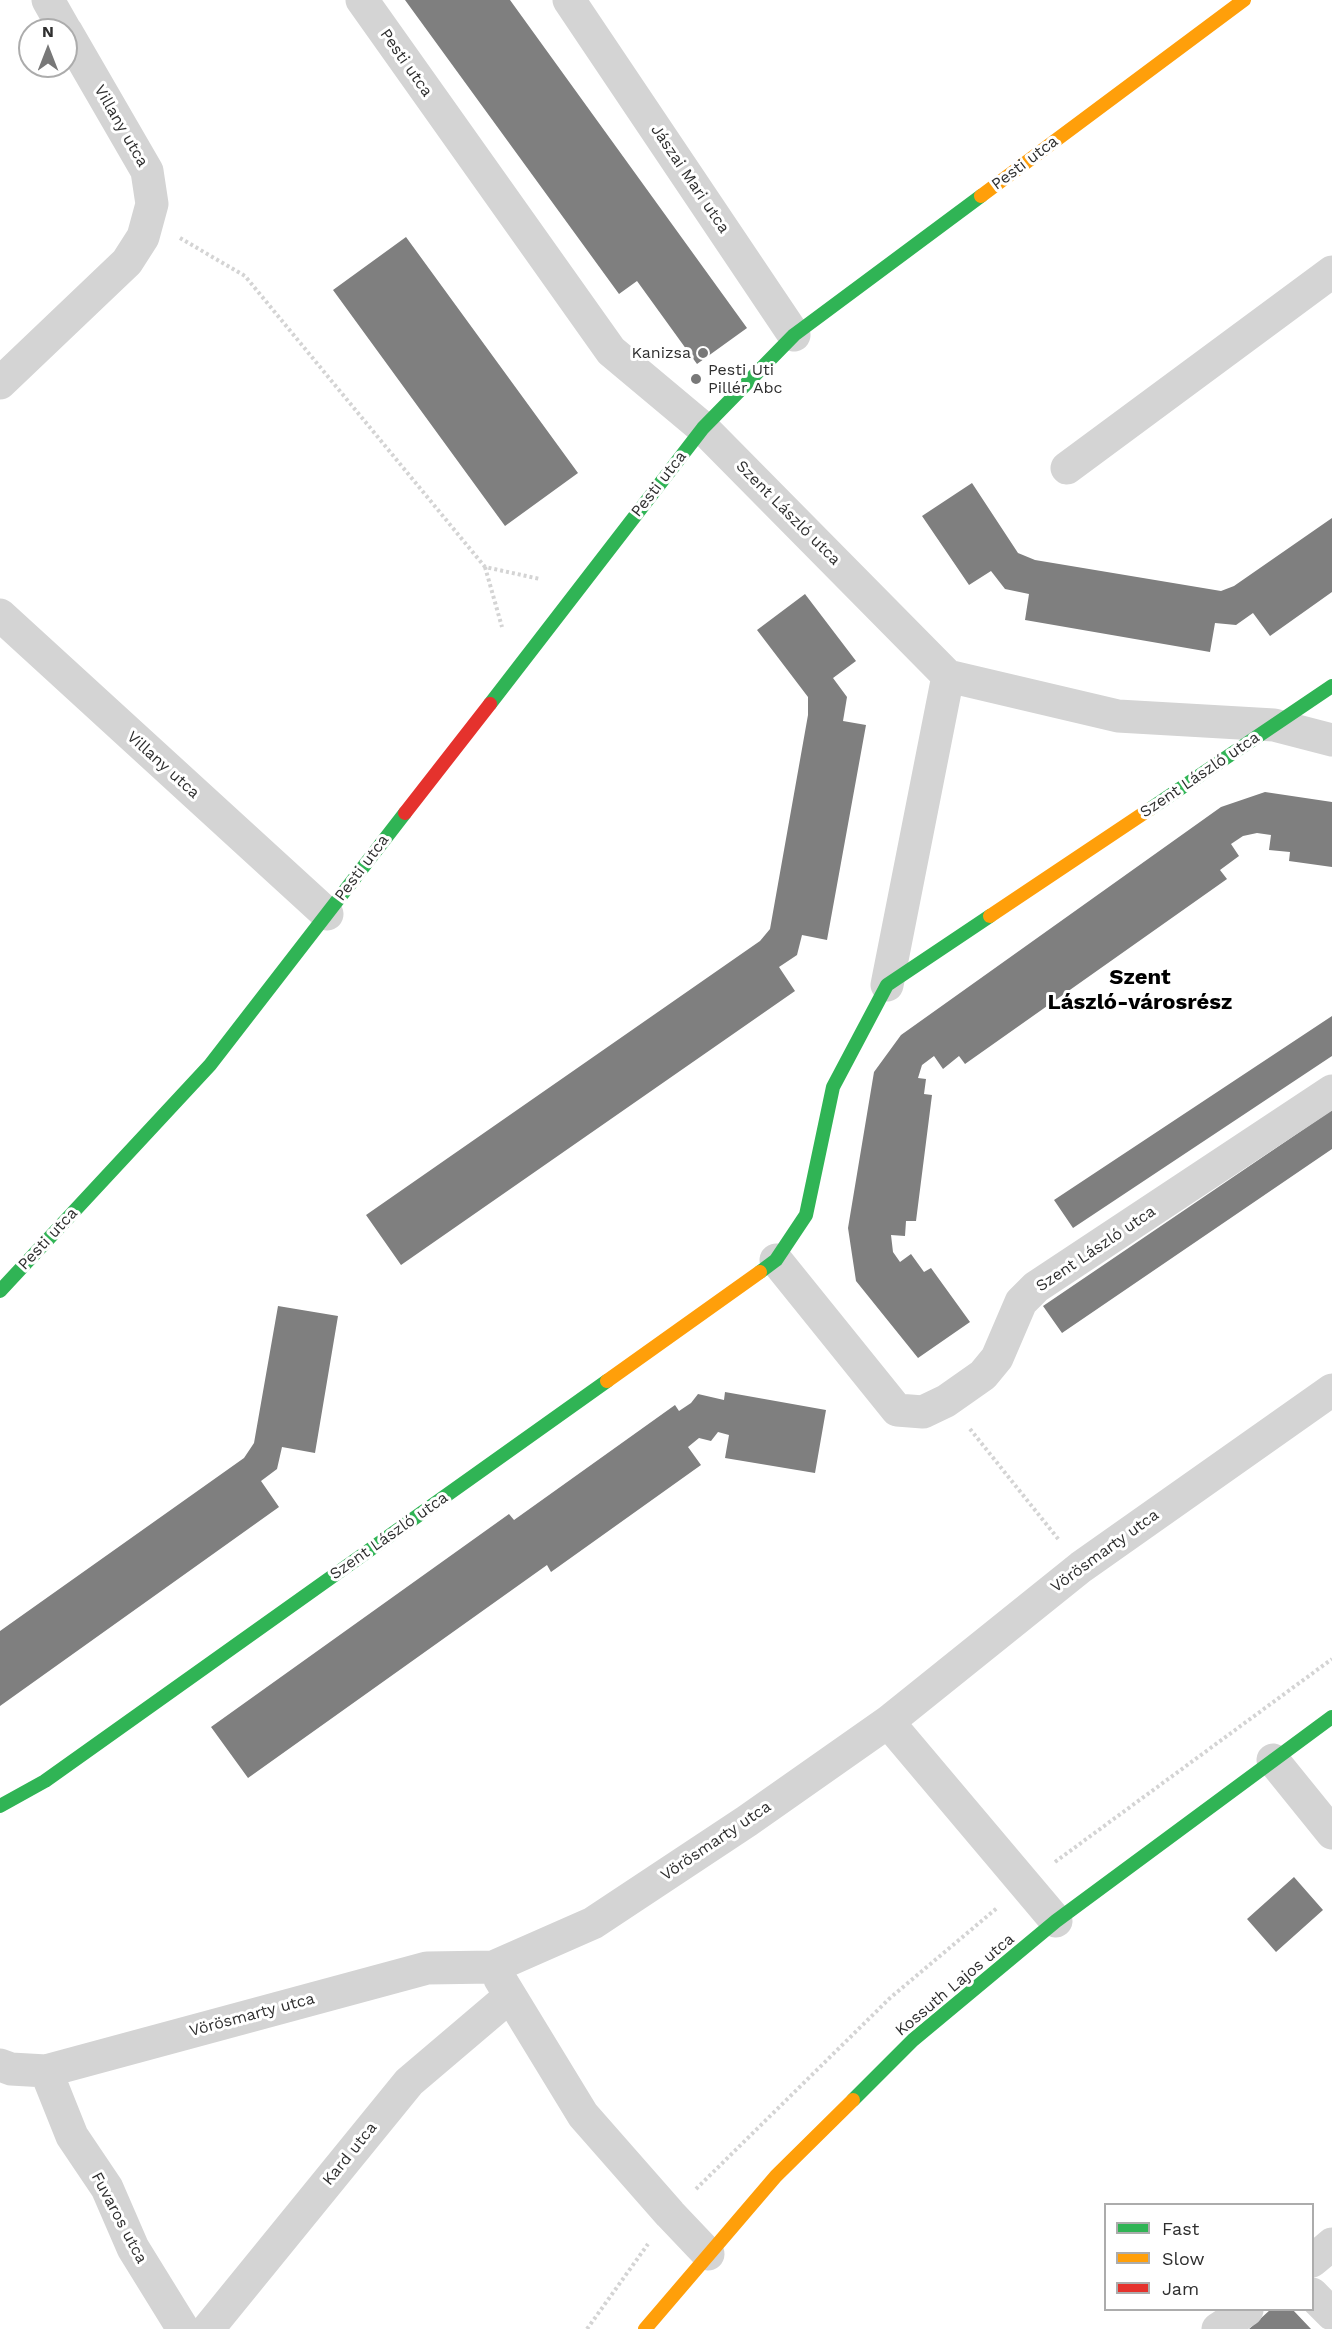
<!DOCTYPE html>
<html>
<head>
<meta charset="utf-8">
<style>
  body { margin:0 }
  #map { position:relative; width:1332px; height:2329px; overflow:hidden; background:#fff; font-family:"Work Sans",sans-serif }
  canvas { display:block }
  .legend { position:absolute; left:1104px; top:2203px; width:210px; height:108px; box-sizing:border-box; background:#fff; border:2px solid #acacac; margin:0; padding:8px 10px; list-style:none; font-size:18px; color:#2f2f2f }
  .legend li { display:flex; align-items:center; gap:12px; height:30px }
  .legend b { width:30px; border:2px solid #acacac }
  .north { position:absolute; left:18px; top:18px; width:60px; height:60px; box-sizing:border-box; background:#fff; border:2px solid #acacac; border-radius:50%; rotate:0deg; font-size:16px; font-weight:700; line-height:24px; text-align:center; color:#2f2f2f }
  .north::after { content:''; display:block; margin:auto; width:21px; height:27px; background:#787878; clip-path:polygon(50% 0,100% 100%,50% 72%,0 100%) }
</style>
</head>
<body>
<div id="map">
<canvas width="1332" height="2329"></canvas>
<ul class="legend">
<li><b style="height:8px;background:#30b455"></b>Fast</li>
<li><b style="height:8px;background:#ff9f0a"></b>Slow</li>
<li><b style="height:8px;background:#e5322d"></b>Jam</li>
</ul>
<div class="north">N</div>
</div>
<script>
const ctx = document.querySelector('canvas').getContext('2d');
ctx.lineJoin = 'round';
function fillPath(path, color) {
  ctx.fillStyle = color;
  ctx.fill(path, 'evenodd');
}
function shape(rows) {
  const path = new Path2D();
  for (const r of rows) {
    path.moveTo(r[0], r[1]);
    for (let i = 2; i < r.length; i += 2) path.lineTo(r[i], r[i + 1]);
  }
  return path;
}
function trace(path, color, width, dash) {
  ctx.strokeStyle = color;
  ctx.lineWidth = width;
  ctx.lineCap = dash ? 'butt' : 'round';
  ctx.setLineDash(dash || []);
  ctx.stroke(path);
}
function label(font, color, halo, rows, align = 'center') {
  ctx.font = font + ' "Work Sans",sans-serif';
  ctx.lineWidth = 6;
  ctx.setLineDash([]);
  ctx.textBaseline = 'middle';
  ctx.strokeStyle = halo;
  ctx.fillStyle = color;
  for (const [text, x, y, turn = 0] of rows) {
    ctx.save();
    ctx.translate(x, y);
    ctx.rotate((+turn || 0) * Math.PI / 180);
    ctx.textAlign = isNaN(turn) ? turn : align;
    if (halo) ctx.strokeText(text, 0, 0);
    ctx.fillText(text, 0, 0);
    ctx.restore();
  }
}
const building = shape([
  [405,0,510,0,747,328,697,364,637,281,619,294],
  [406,237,578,473,505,526,333,290],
  [972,483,1018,553,1035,560,1221,591,1234,586,1332,518,1332,592,1270,636,1253,613,1236,625,1215,623,1210,652,1025,620,1029,594,1005,589,991,571,969,585,922,516],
  [805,594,856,661,833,678,847,697,843,721,866,725,827,940,802,935,797,955,779,967,795,991,401,1265,366,1215,760,941,770,929,808,715,808,697,757,630],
  [1265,792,1332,802,1332,867,1289,861,1290,852,1269,850,1271,835,1257,833,1243,836,1231,844,1239,856,1220,870,1227,879,965,1064,959,1056,943,1069,934,1056,922,1065,918,1078,926,1079,924,1094,932,1095,916,1221,906,1221,905,1236,891,1235,893,1252,900,1262,911,1254,924,1272,931,1268,970,1322,918,1358,856,1281,848,1228,874,1072,901,1035,1221,807],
  [1332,1016,1332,1056,1073,1228,1054,1200],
  [1332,1110,1332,1149,1062,1333,1043,1306],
  [278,1306,338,1316,315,1453,282,1447,277,1469,261,1481,279,1507,0,1706,0,1631,244,1458,254,1443],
  [725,1392,826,1410,815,1473,725,1458,729,1435,718,1432,711,1441,699,1438,688,1447,701,1465,551,1572,547,1565,248,1778,211,1727,509,1514,514,1520,675,1405,679,1411,691,1403,698,1394,724,1400],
  [1294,1877,1323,1910,1276,1952,1247,1919],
  [1270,2310,1293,2310,1311,2329,1249,2329]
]);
const path = shape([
  [180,238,245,276,485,567,540,579],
  [485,567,502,627],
  [970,1429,1059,1540],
  [1055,1862,1332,1659],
  [696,2189,890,1998,997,1908],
  [587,2329,648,2244]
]);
const street = shape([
  [48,0,65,30],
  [362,0,611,351,703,428,948,676,1118,716,1274,725,1332,740],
  [569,0,794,335],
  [0,383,127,262,143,237,152,204,147,171,66,31],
  [1067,468,1332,272],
  [0,615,327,914],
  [887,985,948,676],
  [776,1260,897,1410,923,1412,946,1401,983,1375,997,1358,1021,1302,1036,1287,1332,1091],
  [888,1722,1056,1921],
  [1273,1760,1332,1833],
  [500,1979,583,2115,670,2214,708,2254],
  [0,2065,11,2069,46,2071,427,1968,493,1967,593,1923,747,1821,888,1722,1081,1567,1332,1390],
  [46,2071,72,2136,107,2188,133,2248,183,2329],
  [1312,2261,1332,2244],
  [1312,2294,1332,2314],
  [208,2329,409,2082,509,1997],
  [1218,2329,1247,2310]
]);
const fast = shape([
  [490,704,703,428,794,335,981,196],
  [1150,809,1332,686],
  [760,1272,776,1260,806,1215,833,1087,887,985,990,916],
  [0,1291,210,1065,405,813],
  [0,1806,45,1781,607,1381],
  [853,2100,913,2040,1056,1921,1332,1717]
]);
const slow = shape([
  [981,196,1244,0],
  [990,916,1150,809],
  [607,1381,760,1272],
  [645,2329,776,2176,853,2100]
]);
const jam = shape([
  [405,813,490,704]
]);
const markers = [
  [703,353,6,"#787878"],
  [696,379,6,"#787878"]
];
const streetNames = [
  ["Pesti utca",406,63,55],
  ["Villany utca",121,126,60],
  ["Pesti utca",1025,163,-37],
  ["Jászai Mari utca",690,179,56],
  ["Pesti utca",659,484,-52],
  ["Szent László utca",788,513,45],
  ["Villany utca",163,765,42],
  ["Szent László utca",1200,775,-34],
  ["Pesti utca",362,868,-53],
  ["Pesti utca",48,1239,-47],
  ["Szent László utca",1096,1249,-34],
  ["Szent László utca",389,1536,-35],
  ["Vörösmarty utca",1105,1551,-36],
  ["Vörösmarty utca",716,1841,-34],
  ["Kossuth Lajos utca",955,1985,-40],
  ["Vörösmarty utca",252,2015,-15],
  ["Kard utca",350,2154,-51],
  ["Fuvaros utca",119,2218,62]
];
const poiNames = [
  ["Kanizsa",691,353],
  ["Pesti Uti",708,370,"left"],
  ["Pillér Abc",708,388,"left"]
];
const districtNames = [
  ["Szent",1140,978],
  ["László-városrész",1140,1003]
];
fillPath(building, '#7f7f7f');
trace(path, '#d4d4d4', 4, [3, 3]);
trace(street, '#d4d4d4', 33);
trace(fast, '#30b455', 14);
trace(slow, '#ff9f0a', 14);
trace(jam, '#e5322d', 14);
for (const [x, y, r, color] of markers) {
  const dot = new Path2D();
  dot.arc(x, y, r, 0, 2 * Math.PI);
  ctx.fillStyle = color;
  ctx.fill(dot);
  trace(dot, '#fff', 2);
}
label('16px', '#2f2f2f', '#fff', streetNames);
label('16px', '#2f2f2f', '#fff', poiNames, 'right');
label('bold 22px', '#000', '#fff', districtNames);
</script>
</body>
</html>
